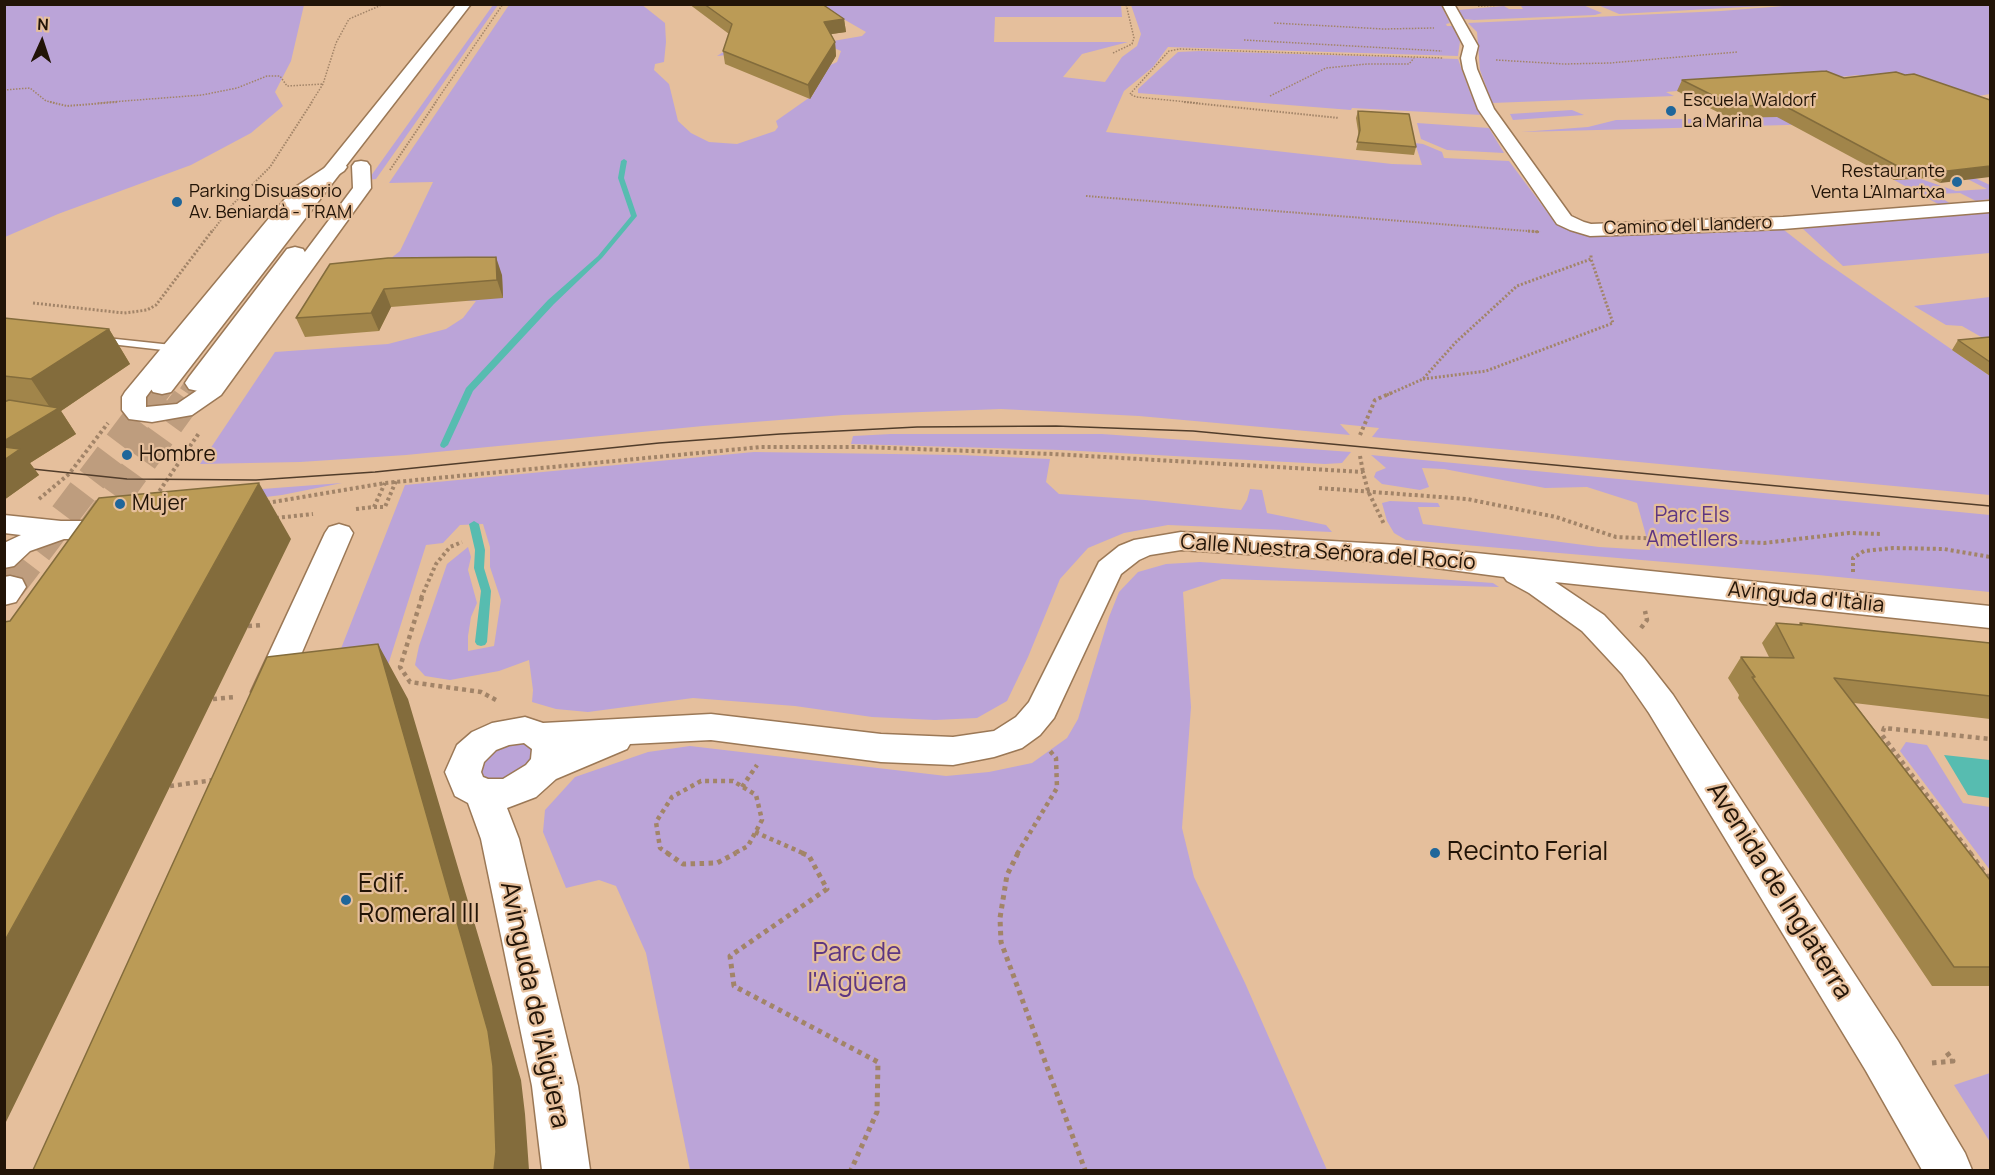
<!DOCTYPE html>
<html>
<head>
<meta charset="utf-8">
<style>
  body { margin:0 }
  #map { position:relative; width:1995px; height:1175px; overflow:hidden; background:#e5bf9c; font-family:Manrope,sans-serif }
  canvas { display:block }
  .frame { position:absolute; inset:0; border:6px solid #221407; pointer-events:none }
  .north { position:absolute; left:12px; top:12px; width:60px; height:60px; -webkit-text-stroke:4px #e5bf9c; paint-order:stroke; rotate:3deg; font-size:16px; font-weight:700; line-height:24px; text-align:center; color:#221407 }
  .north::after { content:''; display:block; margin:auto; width:21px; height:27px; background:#221407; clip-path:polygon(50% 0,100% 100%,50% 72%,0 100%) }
</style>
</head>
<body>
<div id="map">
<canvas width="1995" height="1175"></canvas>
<div class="frame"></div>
<div class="north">N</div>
</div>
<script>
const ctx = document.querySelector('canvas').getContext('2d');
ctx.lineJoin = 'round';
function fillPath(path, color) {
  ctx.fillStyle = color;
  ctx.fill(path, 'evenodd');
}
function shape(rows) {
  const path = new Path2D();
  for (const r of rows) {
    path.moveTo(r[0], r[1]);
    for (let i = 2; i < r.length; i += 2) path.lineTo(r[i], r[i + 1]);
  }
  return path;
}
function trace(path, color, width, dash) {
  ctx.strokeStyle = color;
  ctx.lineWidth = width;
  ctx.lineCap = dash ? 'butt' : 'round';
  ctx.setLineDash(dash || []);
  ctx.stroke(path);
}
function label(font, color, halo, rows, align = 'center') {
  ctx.font = font + ' Manrope,sans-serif';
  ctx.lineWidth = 4.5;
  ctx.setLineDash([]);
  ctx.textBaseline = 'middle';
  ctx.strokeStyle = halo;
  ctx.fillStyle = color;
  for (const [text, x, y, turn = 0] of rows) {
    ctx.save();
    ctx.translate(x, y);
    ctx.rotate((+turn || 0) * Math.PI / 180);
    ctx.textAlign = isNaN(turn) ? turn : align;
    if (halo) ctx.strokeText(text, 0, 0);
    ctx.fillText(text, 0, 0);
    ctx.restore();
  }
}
const green = shape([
  [5,4,304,4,304,5,291,61,275,92,283,106,251,133,191,165,58,214,5,237],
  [641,4,665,23,666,42,664,62,655,64,654,70,669,84,678,121,691,133,709,142,737,144,775,131,778,127,776,121,813,95,817,79,824,68,837,62,841,51,827,45,717,56,728,49,833,41,862,36,866,32,819,5,1121,5,1122,17,995,17,994,42,1128,42,1082,54,1063,77,1105,82,1122,57,1137,46,1141,34,1131,5,1441,5,1450,23,1446,24,1447,26,1452,26,1460,41,1458,56,1168,47,1153,67,1124,91,1106,132,1392,164,1422,165,1415,143,1423,144,1442,152,1444,158,1509,161,1548,213,1562,224,1784,230,1821,259,1990,376,1990,495,1372,437,1379,428,1340,424,1350,435,1139,416,1001,409,843,415,703,426,406,455,300,462,200,464,275,352,388,344,446,329,463,318,476,301,467,301,487,276,365,279,400,251,433,182,389,183,509,5],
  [1809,4,1990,5,1990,94,1960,99,1939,105,1858,75,1782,83,1863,123,1521,132,1588,127,1616,120,1754,118,1709,88,1666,92,1674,96,1492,103,1480,70,1477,32,1468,23,1721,11],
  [493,5,498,5,376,179,368,180],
  [1536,5,1583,5,1602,13,1595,15,1474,20,1464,19,1458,10,1504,6,1509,9,1523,9,1521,6],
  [1598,5,1598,4,1781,5,1619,14],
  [1200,51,1458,59,1471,95,1482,115,1352,108,1351,110,1138,93,1138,89,1178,52],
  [1572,110,1584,115,1513,120,1510,114],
  [1417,123,1489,128,1504,153,1447,150,1421,139],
  [1944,167,1951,167,1990,185,1990,199,1976,201,1960,193,1935,194,1951,204,1940,205,1894,180,1921,179,1956,191,1987,189],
  [1990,212,1990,253,1843,266,1802,228],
  [1990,297,1990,342,1962,326,1946,325,1914,306],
  [891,434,1102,434,1351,452,1342,463,1325,464,1061,450,851,444,853,436],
  [754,452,960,455,1050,459,1046,482,1059,494,1145,500,1241,510,1247,500,1250,489,1262,490,1267,513,1326,525,1332,532,1168,525,1124,533,1088,548,1060,579,1028,657,1007,701,977,718,935,720,872,717,795,706,693,698,588,712,556,709,532,702,533,690,529,660,499,671,450,680,425,676,415,665,419,646,447,564,468,547,471,557,468,570,477,603,471,617,468,636,468,651,494,646,501,600,490,567,490,547,483,524,460,525,443,543,426,545,376,703,317,710,405,485],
  [1371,455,1990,515,1990,592,1818,575,1406,540,1394,533,1387,521,1382,503,1390,501,1438,503,1440,507,1418,507,1423,524,1599,547,1650,550,1637,503,1587,487,1545,488,1444,469,1422,468,1429,487,1420,490,1395,486,1382,484,1374,477,1376,472,1386,468],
  [342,483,282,495,225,502,262,489],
  [1200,562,1493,583,1499,587,1222,579,1183,592,1191,707,1182,828,1194,877,1245,983,1327,1170,690,1170,646,953,616,886,599,880,566,888,543,832,545,810,575,777,648,752,690,746,946,776,989,772,1032,763,1067,738,1078,719,1109,617,1119,592,1138,572,1166,564],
  [528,741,537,750,535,763,507,784,477,778,481,754,496,743],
  [1906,742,1927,745,1963,803,1990,807,1990,870,1900,751],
  [1990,1073,1990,1142,1954,1085]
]);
const water = shape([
  [1944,755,1990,760,1990,798,1968,795]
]);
const stream = shape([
  [624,159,627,161,624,178,637,216,602,258,554,304,473,391,448,445,444,448,441,447,440,445,466,388,548,300,598,256,631,216,618,178,621,161,624,159],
  [474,521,479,524,485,550,484,568,491,591,487,642,485,645,481,646,477,645,475,642,481,591,474,568,475,550,469,524,474,521]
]);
const secondaryTunnelFar1 = shape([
  [155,395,162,386],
  [190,395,198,383]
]);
const secondaryTunnel = shape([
  [90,533,191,393],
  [10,587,157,393]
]);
const pathFar5 = shape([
  [1478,6,1505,5],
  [1274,23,1384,29,1434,28],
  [1244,40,1442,51],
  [1113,53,1132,44,1134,38,1126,4],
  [1496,60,1564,64,1610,63,1737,52],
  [4,90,30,88,46,101,56,103],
  [1270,96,1326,68,1367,64,1409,64,1414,58],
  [98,103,202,95,237,88,267,76,280,76,287,86,323,84],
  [311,103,323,84,336,43,349,19,384,4],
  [435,103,503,4],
  [1198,103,1136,97,1130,94,1169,51,1180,49,1443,58]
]);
const pathFar4 = shape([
  [50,102,67,106,117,102],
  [1184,102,1339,118],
  [390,170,436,102],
  [1086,196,1540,232],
  [211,233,233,204,270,167,312,102]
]);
const pathFar3 = shape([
  [1528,231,1540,232],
  [33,303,124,313,147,310,156,305,212,231],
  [1423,379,1486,371,1613,323,1591,259],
  [1387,395,1423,379,1455,343,1517,286,1591,259,1591,255]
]);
const pathFar2 = shape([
  [1360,435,1375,400,1391,393],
  [1360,456,1363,472],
  [1319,488,1467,499,1556,517,1616,537,1764,543,1849,533,1882,534],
  [156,496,199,433],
  [39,499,69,474,108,423],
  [267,503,385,483,761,447,861,447,1053,454,1363,472,1368,491,1384,524],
  [374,507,385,507,396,481],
  [356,509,374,507,385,483],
  [276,518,313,514],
  [1853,572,1853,558,1864,551,1893,548,1944,549,1990,557],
  [421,598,436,564,450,547,462,542]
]);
const pathFar1 = shape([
  [422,597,400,667,410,682,481,692,498,701],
  [248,626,262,625],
  [1641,628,1647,620,1645,611],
  [213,699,236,697],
  [170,786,214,780],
  [742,787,757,765],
  [755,832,805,854],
  [669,854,660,848,656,822,672,797,701,781,733,781,756,795,762,820,748,846,733,854],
  [1017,854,1057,788,1056,758,1050,751],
  [1971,854,1882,735,1884,728,1990,739]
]);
const path = shape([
  [667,853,683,864,717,863,736,853],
  [802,853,809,856,827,889,730,956,734,986,878,1062,877,1112,851,1170],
  [1018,853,1007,875,1000,918,1001,942,1085,1170],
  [1970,853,1990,880],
  [1932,1063,1953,1061,1945,1050]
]);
const service = shape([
  [97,337,172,345,178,348,172,351,93,342,93,338,97,337]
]);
const minor = shape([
  [1442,4,1454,4,1478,46,1475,58,1477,69,1494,109,1571,216,1584,222,1591,224,1783,217,1990,201,1990,212,1783,229,1590,236,1570,230,1557,224,1478,109,1463,69,1461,58,1464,46,1442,4],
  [361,161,367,162,370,166,371,188,221,395,192,415,152,422,129,419,122,410,122,397,125,392,294,188,332,163,344,163,347,167,344,171,306,196,169,366,146,397,146,407,177,404,205,385,353,188,352,166,355,162,361,161],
  [4,515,61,521,98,521,122,530,126,536,121,544,111,547,101,544,94,539,64,539,30,551,14,566,4,568,4,543,21,535,4,533,4,515],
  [339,524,349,527,353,533,285,692,280,701,268,704,256,701,251,692,325,533,329,527,339,524],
  [1181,532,1398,545,1990,606,1990,628,1555,582,1604,615,1644,658,1673,695,1898,1041,1965,1153,1972,1170,1922,1170,1866,1071,1649,713,1622,674,1582,631,1529,593,1507,581,1504,577,1398,563,1181,550,1150,555,1139,560,1121,574,1054,718,1040,735,1022,748,994,757,953,765,881,762,711,740,630,744,627,749,556,779,536,797,507,808,519,839,578,1086,590,1170,542,1170,532,1086,481,839,468,803,455,796,445,772,457,745,472,732,492,723,525,717,543,723,711,714,881,734,953,737,994,731,1016,717,1029,702,1099,562,1119,546,1134,540,1181,532],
  [524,743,532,749,531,759,526,765,503,779,488,779,483,777,481,772,484,762,496,750,509,745,524,743]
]);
const secondary = shape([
  [457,4,471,4,171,392,162,394,153,392,149,386,153,380,457,4],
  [295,247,303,249,306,254,207,389,198,391,189,389,185,383,189,377,287,249,295,247],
  [10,576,22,579,26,587,16,602,4,605,4,577,10,576]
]);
const tram = shape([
  [4,466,127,479,256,480,375,472,659,443,780,434,917,427,1056,426,1193,431,1990,506]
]);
const wall = shape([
  [689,4,822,4,844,19,846,32,831,34,835,42,836,56,810,99,725,64,723,51,729,34],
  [1905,75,1990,100,1940,183,1930,178,1894,180,1777,117,1729,118,1677,91,1682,80,1844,78],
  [1358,111,1416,147,1414,155,1356,150,1359,137,1356,118],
  [388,258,502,275,503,298,391,307,379,331,305,337,296,318],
  [4,318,109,329,130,364,61,411,76,434,30,463,39,475,4,500],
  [1990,337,1990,376,1952,350,1958,340],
  [1776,623,1799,625,1800,623,1990,643,1990,719,1854,703,1990,880,1990,986,1932,986,1738,698,1739,695,1728,678,1741,657,1769,657,1762,643]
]);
const shadedWall = shape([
  [844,19,846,32,825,35,824,22],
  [835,42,836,56,810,99,808,85],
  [1990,166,1990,177,1940,183,1947,171],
  [496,257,502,275,503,298,497,280],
  [384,289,391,307,379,331,371,313],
  [109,329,130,364,61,411,76,434,30,463,39,475,4,500,4,441,53,412,31,379],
  [259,483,291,539,4,1126,4,942],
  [378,644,408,699,521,1080,525,1114,529,1170,494,1170]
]);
const building = shape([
  [704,4,822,4,844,19,824,22,835,42,808,85,723,51,732,24,704,4],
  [1826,71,1844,78,1896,72,1905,75,1914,74,1990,100,1990,166,1947,171,1937,166,1901,168,1783,105,1734,106,1682,80,1826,71],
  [1358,111,1409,114,1416,147,1357,142,1360,130,1358,111],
  [496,257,497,280,384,289,371,313,296,318,330,264,388,258,496,257],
  [4,318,109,329,31,379,4,376,4,318],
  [1990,337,1990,362,1958,340,1990,337],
  [9,400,59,408,4,441,4,402,9,400],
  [4,447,20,449,4,460,4,447],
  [259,483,4,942,4,622,10,621,99,498,259,483],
  [1776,623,1802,625,1800,623,1990,643,1990,696,1834,678,1990,880,1990,967,1954,967,1752,677,1755,677,1741,657,1794,658,1776,623],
  [378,644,488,1031,493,1066,496,1152,494,1170,33,1170,267,657,378,644]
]);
const markers = [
  [1671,111,6,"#1f669a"],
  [1957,182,6,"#1f669a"],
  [177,202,6,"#1f669a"],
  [127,455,6,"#1f669a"],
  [120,504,6,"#1f669a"],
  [1435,853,6,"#1f669a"],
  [346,900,6,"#1f669a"]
];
const farPoinames = [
  ["Escuela Waldorf",1683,101],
  ["La Marina",1683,122],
  ["Restaurante",1945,172,"right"],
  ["Venta L’Almartxa",1945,193,"right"],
  ["Parking Disuasorio",189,192],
  ["Av. Beniardà - TRAM",189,213]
];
const farStreetnames = [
  ["Camino del Llandero",1688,226,-2]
];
const poiNames = [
  ["Hombre",139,455],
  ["Mujer",132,504]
];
const parkNames = [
  ["Parc Els",1692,516],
  ["Ametllers",1692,540]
];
const streetNames = [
  ["Calle Nuestra Señora del Rocío",1328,553,4],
  ["Avinguda d'Itàlia",1806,598,6]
];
const nearPoinames = [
  ["Recinto Ferial",1447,853],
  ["Edif.",358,885],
  ["Romeral III",358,915]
];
const nearStreetnames = [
  ["Avenida de Inglaterra",1779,891,58],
  ["Avinguda de l'Aigüera",534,1005,78]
];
const nearParknames = [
  ["Parc de",857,954],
  ["l'Aigüera",857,984]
];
fillPath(green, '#bba4d8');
fillPath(water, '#57bcb0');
fillPath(stream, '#57bcb0');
trace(secondaryTunnelFar1, '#be9d7e', 24, [24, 12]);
trace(secondaryTunnel, '#be9d7e', 30, [30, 15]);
trace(service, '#9b7856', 3);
trace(minor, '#9b7856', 3);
trace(secondary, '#9b7856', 3);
trace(pathFar5, '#a28468', 1.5, [1.5, 1.5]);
trace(pathFar4, '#a28468', 2, [1.5, 1.5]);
trace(pathFar3, '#a28468', 3, [2, 2]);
trace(pathFar2, '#a28468', 4, [3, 3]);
trace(pathFar1, '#a28468', 4.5, [4, 4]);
trace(path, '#a28468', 5, [4.5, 4.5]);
fillPath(service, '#fff');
fillPath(minor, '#fff');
fillPath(secondary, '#fff');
trace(tram, '#513d2b', 1.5);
fillPath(wall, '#a1854a');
fillPath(shadedWall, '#836c3c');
fillPath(building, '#bb9b56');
trace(building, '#836c3c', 1.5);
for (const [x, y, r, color] of markers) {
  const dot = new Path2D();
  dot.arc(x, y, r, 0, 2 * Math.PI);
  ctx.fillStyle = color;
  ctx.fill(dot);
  trace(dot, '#e5bf9c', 2);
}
label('18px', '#221407', '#e5bf9c', farPoinames, 'left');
label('18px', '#221407', '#e5bf9c', farStreetnames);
label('21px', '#221407', '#e5bf9c', poiNames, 'left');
label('21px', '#5d3682', '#e5bf9c', parkNames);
label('21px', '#221407', '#e5bf9c', streetNames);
label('26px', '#221407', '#e5bf9c', nearPoinames, 'left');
label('26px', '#221407', '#e5bf9c', nearStreetnames);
label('26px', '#5d3682', '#e5bf9c', nearParknames);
</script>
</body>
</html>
